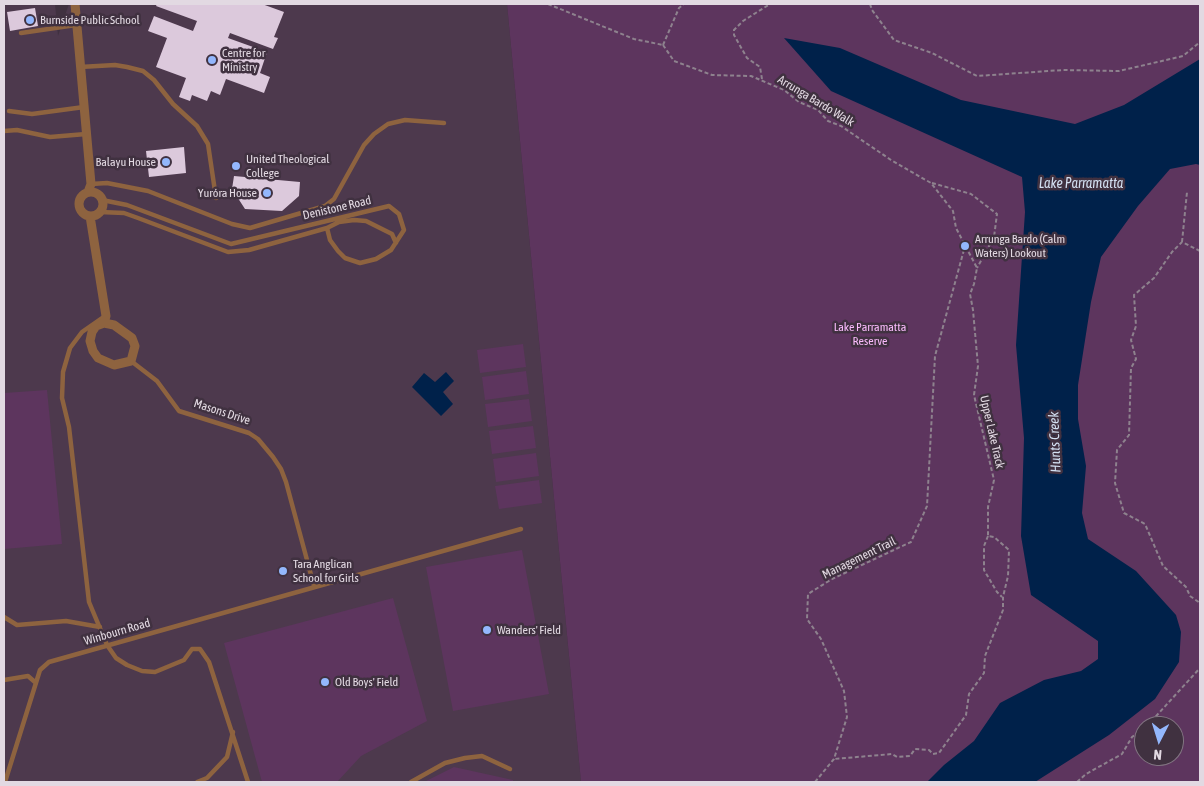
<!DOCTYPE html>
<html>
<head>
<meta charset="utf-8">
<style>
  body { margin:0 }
  #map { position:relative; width:1204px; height:786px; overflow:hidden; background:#403140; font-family:"Asap Condensed",sans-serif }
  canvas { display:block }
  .frame { position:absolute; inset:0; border:5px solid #e2d9e2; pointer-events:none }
  .north { position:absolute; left:1134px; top:716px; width:50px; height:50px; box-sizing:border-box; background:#403140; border:1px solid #817481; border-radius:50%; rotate:185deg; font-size:14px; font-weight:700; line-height:20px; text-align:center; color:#e2d9e2 }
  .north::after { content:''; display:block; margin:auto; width:18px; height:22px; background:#93b7fd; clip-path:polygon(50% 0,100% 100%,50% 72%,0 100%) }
</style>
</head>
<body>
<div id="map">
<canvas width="1204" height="786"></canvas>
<div class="frame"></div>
<div class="north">N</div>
</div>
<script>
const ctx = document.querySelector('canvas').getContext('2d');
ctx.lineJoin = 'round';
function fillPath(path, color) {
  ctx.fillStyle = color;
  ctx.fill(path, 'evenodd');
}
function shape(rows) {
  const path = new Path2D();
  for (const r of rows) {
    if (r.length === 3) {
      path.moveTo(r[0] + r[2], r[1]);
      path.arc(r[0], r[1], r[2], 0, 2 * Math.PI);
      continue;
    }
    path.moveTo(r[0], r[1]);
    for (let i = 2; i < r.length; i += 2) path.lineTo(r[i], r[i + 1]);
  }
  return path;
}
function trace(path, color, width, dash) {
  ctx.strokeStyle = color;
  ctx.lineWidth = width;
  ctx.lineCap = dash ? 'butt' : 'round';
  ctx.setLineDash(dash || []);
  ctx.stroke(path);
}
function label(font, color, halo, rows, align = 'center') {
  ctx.font = font + ' "Asap Condensed",sans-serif';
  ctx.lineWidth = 5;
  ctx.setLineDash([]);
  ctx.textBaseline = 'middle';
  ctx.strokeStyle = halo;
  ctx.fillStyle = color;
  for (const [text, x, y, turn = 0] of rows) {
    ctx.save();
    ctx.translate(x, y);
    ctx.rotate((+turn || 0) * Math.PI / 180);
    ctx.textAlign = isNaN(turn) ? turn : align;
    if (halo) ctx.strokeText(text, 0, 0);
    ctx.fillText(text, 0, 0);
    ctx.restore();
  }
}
const built = shape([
  [4,4,55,4,58,36,69,4,507,4,581,782,4,782]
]);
const green = shape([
  [507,4,1200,4,1200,782,581,782],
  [1144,726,1174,726,1174,756,1144,756],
  [523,344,526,367,480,373,477,350],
  [526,371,529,394,485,400,482,377],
  [47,390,62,544,4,549,4,393],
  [529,399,532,421,488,427,485,404],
  [533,426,536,448,492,454,489,431],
  [536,453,539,476,496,482,493,459],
  [539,480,542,503,499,509,495,486],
  [522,550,549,694,453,711,426,567],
  [393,598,427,721,361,756,337,782,262,782,224,643],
  [454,767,513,780,513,782,424,782]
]);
const water = shape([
  [784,38,840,48,961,100,1075,124,1124,105,1200,59,1200,165,1196,164,1170,169,1138,206,1101,257,1091,302,1078,385,1078,419,1086,466,1082,513,1088,539,1136,571,1176,615,1181,632,1179,662,1155,699,1109,735,1035,782,927,782,944,765,974,741,1000,703,1044,680,1081,671,1098,659,1098,641,1031,595,1021,536,1024,438,1016,345,1025,212,1022,177,831,91],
  [446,372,454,381,443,392,453,404,441,416,412,387,424,373,435,382]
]);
const building = shape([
  [157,4,262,4,284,12,274,37,278,38,273,49,230,33,228,38,267,52,260,73,270,77,264,93,226,79,220,95,211,91,207,101,192,95,190,101,179,97,186,78,156,67,167,38,148,31,154,16,193,31,197,21,156,6],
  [35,8,38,26,10,31,7,12],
  [184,147,186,173,149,177,146,151],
  [234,176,300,182,299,196,282,211,245,209,232,189]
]);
const path = shape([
  [548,4,634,39,663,45],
  [870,4,872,10,894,40,932,53,977,76,1063,70,1119,71,1183,56,1200,42],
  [663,45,674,61,712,75,751,76,784,90,799,102,818,110,828,121,841,126,891,160,931,183,953,211,956,228,977,268,974,284,970,294,973,310,978,366,974,395,994,480,988,507,988,536,994,537,1009,550,1008,576,1003,597,1003,610,985,656,984,673,969,694,966,715,939,753,933,754,929,750,915,749,910,756,897,757,892,754,834,759],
  [663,45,679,8,684,4],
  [762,79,760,67,747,58,734,35,734,30,743,21,770,4],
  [932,183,971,194,997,214,994,237,977,268],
  [1182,242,1187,192],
  [1200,251,1182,242,1172,252,1154,278,1134,295,1136,326,1131,340,1136,359,1131,368,1129,435,1117,450,1115,483,1124,513,1145,524,1163,566,1186,587,1190,596,1200,603],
  [988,536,984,546,984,570,997,592,1002,597],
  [1147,726,1200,668],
  [815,782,834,759,847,717,844,691,821,639,807,619,808,594,832,579,911,542,927,506,935,356,965,246],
  [1077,782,1086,774,1122,754,1132,737,1144,728]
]);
const lane = shape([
  [21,33,76,25],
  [80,67,115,65,127,67,143,71,154,80,173,104,197,126,208,144,216,198],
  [9,111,32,114,84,107],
  [4,131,17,130,50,137,86,134],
  [91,184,107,183,148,191,232,224,250,228,325,206,334,199,364,145,374,134,388,124,405,120,444,123],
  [100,212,124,213,138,218,228,252,249,250,327,228,330,240,338,251,345,258,360,263,376,259,391,250,404,230,399,214,389,206,231,244,127,205,102,200],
  [327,228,339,222,354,220,366,221,392,234,396,243],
  [105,316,82,332,70,348,63,372,62,398,69,427,89,602,107,645,116,658,127,665,142,671,155,672,184,660,192,649,200,649,209,662,248,782],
  [131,361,157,381,179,411,249,433,258,439,273,457,281,469,286,482,314,586],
  [4,617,17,625,66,621,100,627],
  [4,680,28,676,36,683],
  [5,782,40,670,49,662,521,529],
  [197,782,207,778,227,757,233,732],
  [411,782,445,763,465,758,482,756,510,769]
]);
const street = shape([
  [75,4,91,184,88,192],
  [91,204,12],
  [90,216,106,316,104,323],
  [104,323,114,325,132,338,135,346,131,361,114,365,98,358,93,351,90,341,92,332,96,326,104,323]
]);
const markers = [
  [30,20,5,"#93b7fd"],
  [212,60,5,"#93b7fd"],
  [166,162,5,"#93b7fd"],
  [236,166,5,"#93b7fd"],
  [267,193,5,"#93b7fd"],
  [965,246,5,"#93b7fd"],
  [283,571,5,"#93b7fd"],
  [487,630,5,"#93b7fd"],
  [325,682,5,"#93b7fd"]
];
const poiNames = [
  ["Burnside Public School",40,20],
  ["Centre for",222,53],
  ["Ministry",222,67],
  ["United Theological",246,159],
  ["College",246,173],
  ["Balayu House",156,162,"right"],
  ["Yuróra House",257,193,"right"],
  ["Arrunga Bardo (Calm",975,239],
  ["Waters) Lookout",975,253],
  ["Tara Anglican",293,564],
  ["School for Girls",293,578],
  ["Wanders' Field",497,630],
  ["Old Boys' Field",335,682]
];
const streetNames = [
  ["Arrunga Bardo Walk",816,101,31],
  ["Denistone Road",337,208,-13],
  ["Masons Drive",222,412,18],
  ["Upper Lake Track",992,432,77],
  ["Management Trail",859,558,-26],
  ["Winbourn Road",117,632,-16]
];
const parkNames = [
  ["Lake Parramatta",870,327],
  ["Reserve",870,341]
];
const waterNames = [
  ["Lake Parramatta",1081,184],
  ["Hunts Creek",1055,442,-92]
];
fillPath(built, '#4d394d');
fillPath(green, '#5d355e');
fillPath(water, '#00214a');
fillPath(building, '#dcc9dc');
trace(path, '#8e828e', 2, [4, 2.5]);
trace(lane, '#8e633f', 4.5);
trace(street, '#8e633f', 9);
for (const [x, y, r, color] of markers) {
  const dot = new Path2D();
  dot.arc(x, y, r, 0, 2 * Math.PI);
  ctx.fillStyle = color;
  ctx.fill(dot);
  trace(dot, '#403140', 2);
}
label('12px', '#e2d9e2', '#403140', poiNames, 'left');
label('12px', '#e2d9e2', '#403140', streetNames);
label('12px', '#fabbfc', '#403140', parkNames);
label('italic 14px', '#d3e0f2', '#403140', waterNames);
</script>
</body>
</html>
